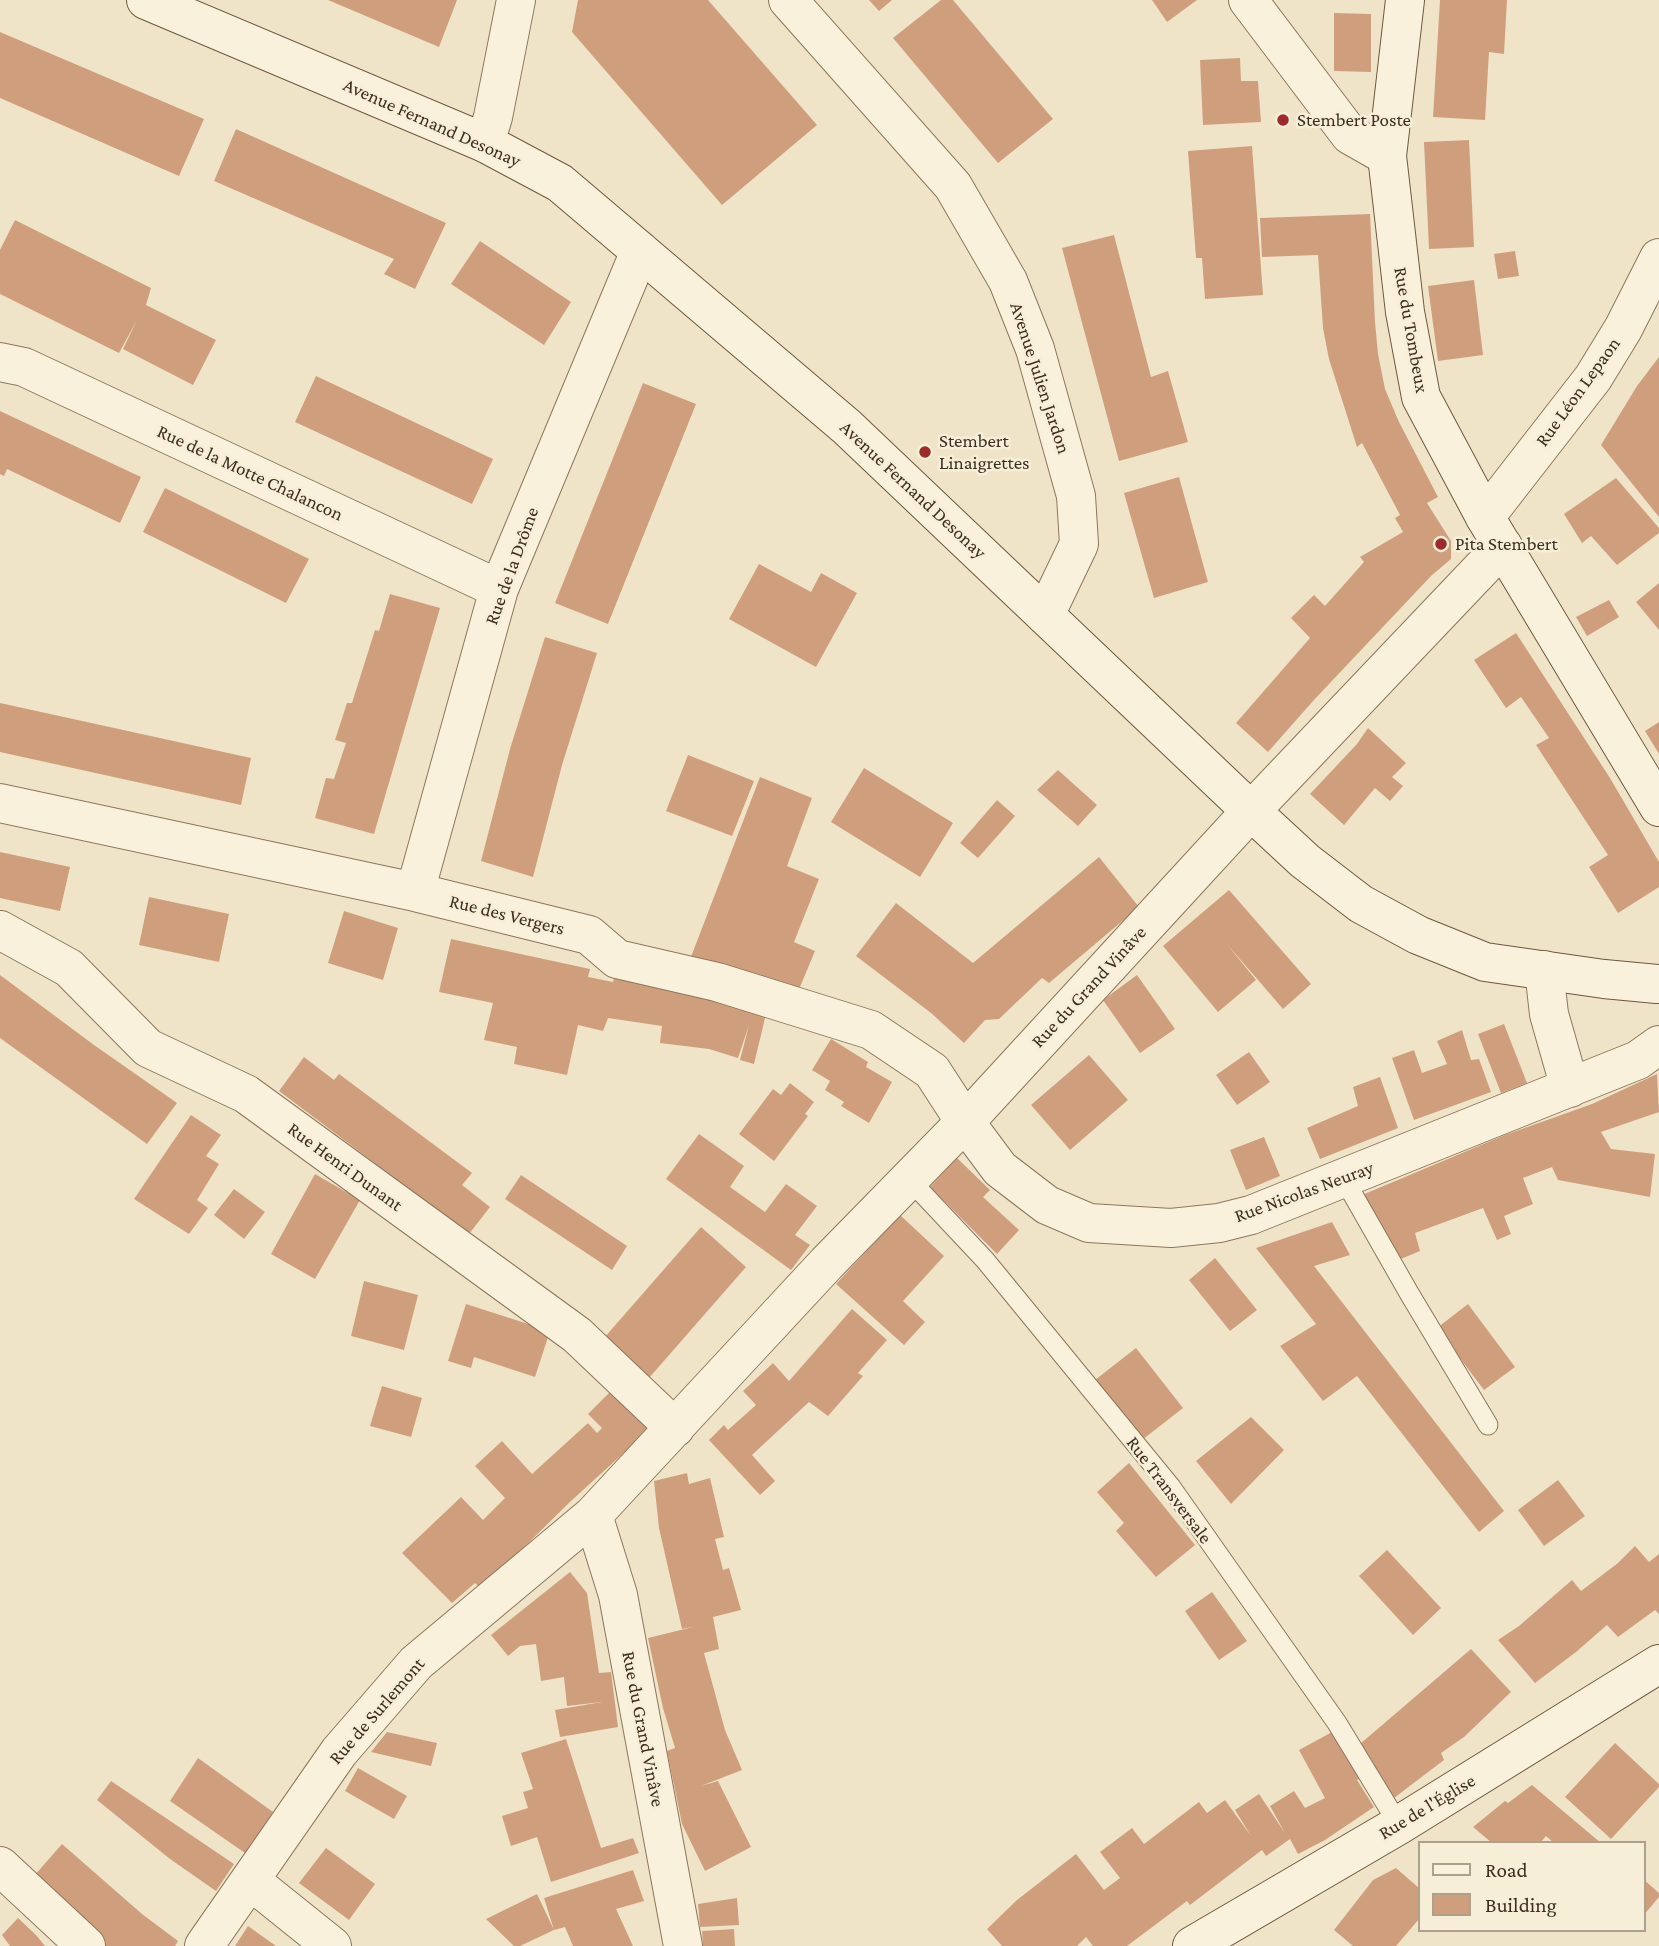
<!DOCTYPE html>
<html>
<head>
<meta charset="utf-8">
<style>
  body { margin:0 }
  #map { position:relative; width:1659px; height:1946px; overflow:hidden; background:#f0e4c8; font-family:"Crimson Pro",serif }
  canvas { display:block }
  .legend { position:absolute; left:1418px; top:1841px; width:228px; height:91px; box-sizing:border-box; background:#f7eed8; border:2px solid #ada18e; margin:0; padding:9px 12px; list-style:none; font-size:21px; color:#3d2e20 }
  .legend li { display:flex; align-items:center; gap:14px; height:35px }
  .legend b { width:35px; border:2px solid #ada18e }
</style>
</head>
<body>
<div id="map">
<canvas width="1659" height="1946"></canvas>
<ul class="legend">
<li><b style="height:9px;background:#faf1dc"></b>Road</li>
<li><b style="height:19px;background:#cf9f7d"></b>Building</li>
</ul>
</div>
<script>
const ctx = document.querySelector('canvas').getContext('2d');
ctx.lineJoin = 'round';
function fillPath(path, color) {
  ctx.fillStyle = color;
  ctx.fill(path, 'evenodd');
}
function shape(rows) {
  const path = new Path2D();
  for (const r of rows) {
    path.moveTo(r[0], r[1]);
    for (let i = 2; i < r.length; i += 2) path.lineTo(r[i], r[i + 1]);
  }
  return path;
}
function trace(path, color, width, dash) {
  ctx.strokeStyle = color;
  ctx.lineWidth = width;
  ctx.lineCap = dash ? 'butt' : 'round';
  ctx.setLineDash(dash || []);
  ctx.stroke(path);
}
function label(font, color, halo, rows, align = 'center') {
  ctx.font = font + ' "Crimson Pro",serif';
  ctx.lineWidth = 5;
  ctx.setLineDash([]);
  ctx.textBaseline = 'middle';
  ctx.strokeStyle = halo;
  ctx.fillStyle = color;
  for (const [text, x, y, turn = 0] of rows) {
    ctx.save();
    ctx.translate(x, y);
    ctx.rotate((+turn || 0) * Math.PI / 180);
    ctx.textAlign = isNaN(turn) ? turn : align;
    if (halo) ctx.strokeText(text, 0, 0);
    ctx.fillText(text, 0, 0);
    ctx.restore();
  }
}
const building = shape([
  [328,0,457,0,439,47],
  [578,0,708,0,817,125,722,205,572,32],
  [869,0,892,0,879,11],
  [941,0,953,0,1053,119,998,163,893,38],
  [1152,0,1197,0,1167,22],
  [1440,0,1507,0,1504,54,1489,52,1485,120,1433,117],
  [1334,13,1371,14,1371,72,1334,71],
  [0,32,204,119,179,176,0,98],
  [1240,58,1241,81,1258,81,1261,122,1203,125,1200,60],
  [236,129,446,223,415,289,384,274,394,259,214,181],
  [1469,140,1474,247,1429,249,1424,142],
  [1252,146,1263,295,1205,299,1202,258,1196,258,1188,151],
  [1370,214,1375,322,1378,354,1385,389,1399,422,1438,497,1427,503,1451,541,1451,559,1431,576,1313,701,1268,752,1236,723,1310,638,1291,618,1314,595,1325,606,1364,562,1360,557,1403,532,1395,518,1400,515,1362,443,1357,447,1329,359,1323,328,1318,255,1262,257,1260,218],
  [15,220,151,288,146,305,216,340,193,385,123,349,137,320,119,353,0,294,0,250],
  [1114,235,1151,377,1168,371,1188,442,1119,461,1062,248],
  [480,241,571,302,544,345,451,284],
  [1515,251,1519,276,1498,279,1494,254],
  [1474,280,1483,355,1438,361,1428,286],
  [1659,357,1659,517,1601,445,1637,386],
  [316,376,493,459,472,504,295,422],
  [643,383,696,404,608,624,555,603],
  [0,411,141,477,120,523,7,469,4,476,0,474],
  [1179,477,1208,582,1154,598,1124,493],
  [1616,478,1659,528,1659,533,1617,565,1591,536,1582,543,1564,514],
  [165,488,309,559,286,603,143,532],
  [759,564,811,592,821,573,857,593,816,667,729,619],
  [1659,583,1659,630,1636,602],
  [390,594,440,608,374,834,315,818,326,778,334,779,346,743,335,740,347,703,352,703,375,630,379,631],
  [1609,600,1619,617,1587,636,1576,617],
  [1516,633,1610,778,1659,862,1659,887,1618,913,1589,867,1608,855,1536,745,1549,738,1521,697,1506,708,1474,660],
  [545,637,597,653,562,765,533,877,481,861,510,749],
  [0,703,251,758,241,805,0,752],
  [1659,722,1659,754,1645,731],
  [1368,728,1406,763,1392,777,1403,786,1390,801,1375,788,1344,825,1310,794,1357,744],
  [688,755,754,781,732,836,666,811],
  [864,768,953,823,920,877,831,822],
  [1058,770,1097,805,1078,826,1037,790],
  [760,777,812,798,787,866,819,879,794,942,815,951,795,999,689,962],
  [997,800,1015,816,978,858,960,843],
  [0,852,70,867,60,911,0,898],
  [1099,857,1139,907,1049,983,1042,978,999,1019,985,1020,964,1043,931,1013,856,956,896,903,973,963],
  [1229,890,1311,984,1283,1009,1226,943,1256,980,1218,1012,1163,946],
  [149,897,229,914,219,962,139,945],
  [344,911,398,928,383,980,328,963],
  [451,939,590,969,588,977,613,982,615,974,766,1014,754,1064,740,1060,749,1025,738,1058,709,1049,660,1043,662,1026,608,1018,603,1031,578,1025,567,1075,514,1064,517,1047,484,1040,493,1003,439,992],
  [0,975,94,1045,177,1103,147,1144,0,1038],
  [1137,975,1175,1029,1140,1053,1103,1000],
  [1504,1024,1527,1083,1501,1093,1478,1034],
  [1462,1030,1471,1060,1479,1059,1491,1092,1414,1120,1392,1058,1414,1050,1422,1073,1447,1064,1437,1041],
  [831,1039,868,1062,866,1067,892,1082,869,1123,841,1106,844,1102,825,1090,830,1081,812,1070],
  [1249,1052,1270,1082,1237,1105,1216,1075],
  [1089,1055,1128,1100,1070,1150,1031,1105],
  [304,1057,334,1080,339,1074,472,1173,462,1185,490,1207,469,1234,279,1091],
  [1657,1074,1659,1112,1601,1132,1611,1149,1655,1154,1650,1197,1558,1180,1552,1167,1523,1178,1533,1204,1504,1216,1511,1234,1497,1240,1483,1208,1415,1233,1420,1251,1396,1261,1362,1195,1505,1135,1592,1104],
  [1380,1077,1398,1128,1320,1159,1307,1128,1358,1106,1353,1087],
  [790,1083,814,1102,805,1114,808,1116,774,1161,739,1134,773,1089,781,1095],
  [191,1115,221,1135,206,1156,219,1164,197,1200,208,1208,189,1234,134,1199],
  [699,1134,744,1166,730,1187,765,1212,786,1184,817,1206,795,1235,810,1245,791,1270,666,1179],
  [1264,1137,1280,1176,1246,1190,1230,1150],
  [957,1158,990,1190,983,1197,1019,1230,997,1254,930,1187],
  [315,1174,360,1200,315,1279,271,1254],
  [521,1175,627,1246,612,1270,505,1199],
  [234,1189,265,1212,244,1239,214,1215],
  [900,1215,944,1256,903,1301,925,1322,904,1345,836,1284],
  [1332,1222,1350,1255,1314,1266,1504,1511,1479,1532,1357,1376,1323,1401,1280,1346,1316,1324,1256,1248],
  [701,1227,746,1267,649,1378,604,1338],
  [1215,1258,1257,1310,1230,1331,1189,1280],
  [364,1281,418,1295,404,1350,351,1336],
  [466,1304,550,1331,535,1377,474,1357,471,1368,448,1361],
  [1468,1304,1515,1367,1484,1390,1437,1328],
  [852,1309,887,1340,858,1373,863,1376,828,1416,809,1402,752,1455,775,1481,760,1495,709,1440,724,1425,728,1430,756,1405,743,1391,773,1363,789,1381],
  [1136,1348,1183,1408,1142,1440,1095,1380],
  [382,1386,422,1398,411,1437,370,1426],
  [612,1390,650,1429,571,1501,517,1554,479,1587,475,1583,452,1603,402,1553,461,1497,483,1520,505,1498,475,1466,502,1441,532,1474,588,1423,597,1433,602,1428,588,1414],
  [1251,1417,1284,1450,1231,1504,1196,1461],
  [1129,1463,1195,1545,1156,1577,1116,1531,1124,1523,1097,1492],
  [687,1473,689,1484,710,1478,724,1537,715,1539,723,1570,729,1568,741,1610,713,1617,719,1649,704,1653,725,1730,742,1770,701,1786,718,1781,751,1847,705,1871,682,1824,667,1751,675,1748,663,1708,648,1638,693,1627,682,1629,659,1528,654,1481],
  [1558,1480,1585,1516,1544,1546,1518,1510],
  [1635,1546,1649,1562,1659,1554,1659,1614,1655,1610,1618,1637,1607,1625,1576,1652,1535,1683,1498,1640,1519,1626,1572,1580,1581,1591,1618,1563],
  [1387,1550,1441,1608,1413,1635,1359,1576],
  [570,1572,587,1593,599,1673,611,1672,618,1727,560,1737,555,1710,602,1702,567,1706,564,1677,541,1681,536,1644,520,1646,508,1656,491,1635],
  [1212,1592,1247,1641,1219,1660,1185,1611],
  [1471,1649,1511,1692,1464,1737,1441,1753,1444,1760,1394,1798,1360,1744],
  [1334,1731,1363,1777,1357,1780,1374,1807,1325,1840,1298,1854,1290,1839,1266,1856,1262,1850,1190,1905,1187,1901,1127,1946,1093,1946,1086,1937,1077,1946,1002,1946,987,1929,1017,1900,1076,1854,1104,1890,1120,1878,1100,1852,1132,1828,1144,1844,1199,1802,1207,1813,1225,1800,1251,1836,1235,1810,1259,1794,1285,1833,1270,1806,1294,1791,1305,1808,1325,1798,1299,1750],
  [387,1732,437,1743,431,1766,371,1752],
  [566,1739,601,1848,633,1838,639,1853,551,1882,537,1837,511,1846,502,1816,528,1808,523,1792,533,1789,521,1753],
  [1615,1743,1659,1784,1659,1787,1611,1839,1565,1797],
  [198,1758,273,1812,245,1853,170,1801],
  [358,1768,407,1796,394,1819,345,1791],
  [111,1781,234,1864,216,1891,170,1859,97,1800],
  [1532,1785,1601,1843,1554,1843,1546,1836,1540,1843,1492,1843,1473,1827,1505,1801,1508,1803],
  [62,1844,142,1914,178,1941,175,1946,98,1946,27,1884],
  [326,1848,375,1884,349,1920,299,1883],
  [1396,1868,1419,1888,1419,1919,1396,1946,1353,1946,1334,1930,1373,1880],
  [633,1870,644,1901,616,1909,633,1946,573,1946,565,1927,554,1930,544,1898],
  [1643,1879,1659,1893,1659,1897,1643,1916],
  [537,1894,554,1930,520,1946,514,1946,486,1919],
  [737,1898,739,1925,700,1927,698,1904],
  [18,1918,36,1935,45,1946,10,1946,2,1935],
  [248,1926,276,1946,235,1946],
  [734,1929,735,1946,703,1946,702,1931]
]);
const lane = shape([
  [908,1178,985,1260,1171,1487,1337,1723,1399,1825],
  [1344,1179,1409,1293,1488,1425]
]);
const street = shape([
  [788,0,953,186,1008,281,1035,349,1076,496,1079,544,1045,615],
  [1248,0,1350,135,1387,156],
  [485,143,493,117,516,0],
  [0,362,24,367,499,589],
  [1485,517,1593,378,1623,329,1659,258],
  [0,803,415,892,589,935,617,959,717,982,871,1030,932,1071,965,1122,1000,1169,1047,1205,1089,1223,1171,1228,1219,1223,1251,1215,1638,1060,1659,1045],
  [415,892,499,589,640,251],
  [0,930,69,968,148,1048,246,1094,577,1335,675,1428],
  [1544,970,1549,1014,1570,1088],
  [593,1515,618,1595,683,1946],
  [0,1866,86,1946],
  [251,1881,332,1946],
  [204,1946,339,1752,416,1663,593,1515,827,1263,965,1122,1251,811,1503,546]
]);
const secondary = shape([
  [146,0,485,143,560,183,847,427,1251,811,1305,861,1361,904,1418,935,1485,962,1604,979,1657,984],
  [1405,0,1387,156,1405,312,1421,397,1485,517,1659,807],
  [1192,1946,1399,1825,1659,1664]
]);
const markers = [
  [1283,120,7,"#9e2a2b"],
  [925,452,7,"#9e2a2b"],
  [1441,544,7,"#9e2a2b"]
];
const poiNames = [
  ["Stembert Poste",1297,120],
  ["Stembert",939,441],
  ["Linaigrettes",939,463],
  ["Pita Stembert",1455,544]
];
const streetNames = [
  ["Avenue Fernand Desonay",432,123,24],
  ["Rue du Tombeux",1411,330,80],
  ["Avenue Julien Jardon",1040,378,72],
  ["Rue Léon Lepaon",1578,392,-54],
  ["Rue de la Motte Chalancon",250,473,25],
  ["Avenue Fernand Desonay",913,490,43],
  ["Rue de la Drôme",512,566,-70],
  ["Rue des Vergers",507,915,14],
  ["Rue du Grand Vinâve",1089,987,-47],
  ["Rue Henri Dunant",345,1167,36],
  ["Rue Nicolas Neuray",1304,1192,-20],
  ["Rue Transversale",1169,1490,53],
  ["Rue de Surlemont",377,1711,-49],
  ["Rue du Grand Vinâve",643,1729,79],
  ["Rue de l'Église",1427,1807,-31]
];
fillPath(building, '#cf9f7d');
trace(lane, '#8d765c', 21);
trace(street, '#8d765c', 40);
trace(secondary, '#6f573f', 40);
trace(lane, '#faf1dc', 19);
trace(street, '#faf1dc', 38);
trace(secondary, '#faf1dc', 38);
for (const [x, y, r, color] of markers) {
  const dot = new Path2D();
  dot.arc(x, y, r, 0, 2 * Math.PI);
  ctx.fillStyle = color;
  ctx.fill(dot);
  trace(dot, '#f7eed8', 2.5);
}
label('19px', '#3d2e20', '#f7eed8', poiNames, 'left');
label('19px', '#3d2e20', '#f7eed8', streetNames);
</script>
</body>
</html>
